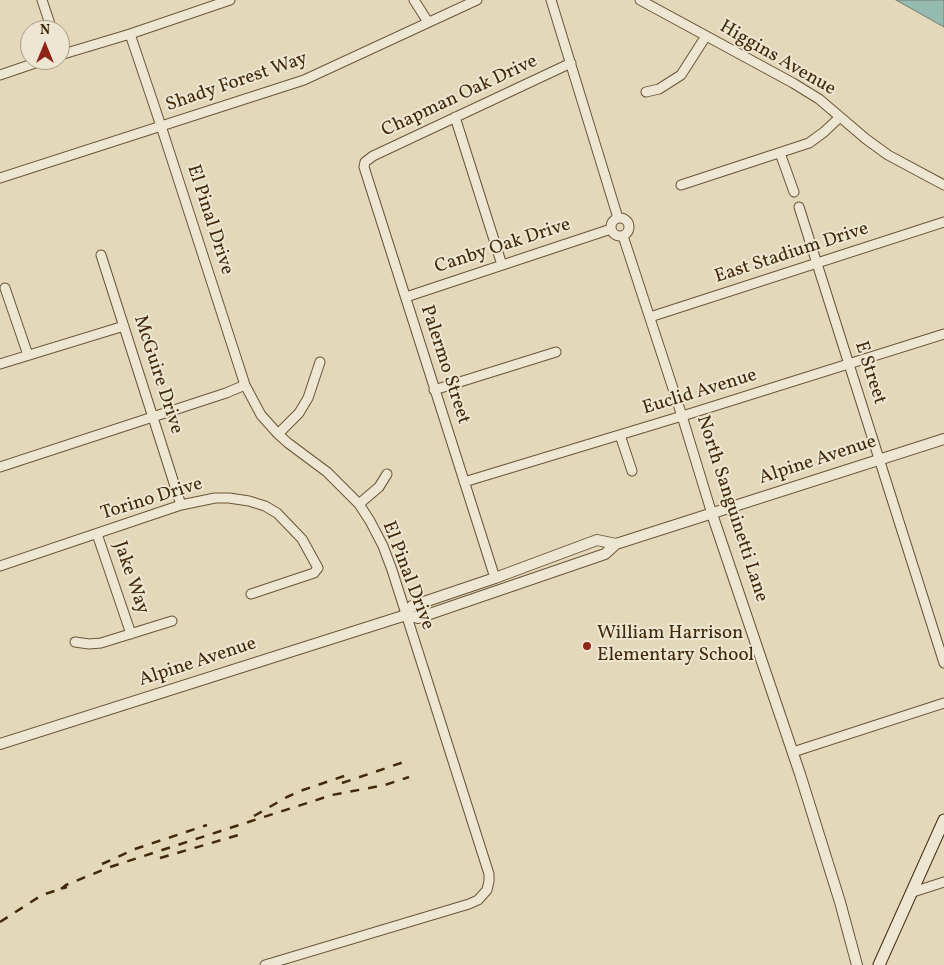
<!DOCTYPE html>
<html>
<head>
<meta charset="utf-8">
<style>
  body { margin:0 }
  #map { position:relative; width:944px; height:965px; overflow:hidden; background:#e4d8ba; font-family:Vollkorn,serif }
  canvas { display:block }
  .north { position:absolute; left:20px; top:20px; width:50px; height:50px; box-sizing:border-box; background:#ede6d2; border:1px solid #a89a82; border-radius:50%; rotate:0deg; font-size:14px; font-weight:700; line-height:20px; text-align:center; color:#41290a }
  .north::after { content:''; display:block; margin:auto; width:18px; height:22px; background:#8f2418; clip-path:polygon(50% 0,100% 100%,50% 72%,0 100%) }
</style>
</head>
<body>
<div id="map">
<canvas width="944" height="965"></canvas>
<div class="north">N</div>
</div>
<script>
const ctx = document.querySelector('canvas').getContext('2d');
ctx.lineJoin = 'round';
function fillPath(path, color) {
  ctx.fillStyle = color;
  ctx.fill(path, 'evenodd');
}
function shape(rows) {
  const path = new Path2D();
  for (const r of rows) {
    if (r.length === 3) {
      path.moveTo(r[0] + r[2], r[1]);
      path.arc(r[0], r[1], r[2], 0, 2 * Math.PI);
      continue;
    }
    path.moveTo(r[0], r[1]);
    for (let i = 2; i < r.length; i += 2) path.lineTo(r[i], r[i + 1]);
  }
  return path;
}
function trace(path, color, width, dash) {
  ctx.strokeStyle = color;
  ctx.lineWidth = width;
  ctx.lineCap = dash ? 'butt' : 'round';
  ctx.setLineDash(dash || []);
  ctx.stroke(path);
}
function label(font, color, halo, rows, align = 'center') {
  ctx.font = font + ' Vollkorn,serif';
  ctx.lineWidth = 4;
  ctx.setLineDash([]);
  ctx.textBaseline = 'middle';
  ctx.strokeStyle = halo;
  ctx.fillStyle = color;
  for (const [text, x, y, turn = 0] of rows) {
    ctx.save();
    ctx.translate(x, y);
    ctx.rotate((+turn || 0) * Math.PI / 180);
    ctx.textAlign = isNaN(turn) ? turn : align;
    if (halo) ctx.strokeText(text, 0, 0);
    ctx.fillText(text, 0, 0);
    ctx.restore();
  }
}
const water = shape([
  [896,0,944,0,944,27,896,0]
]);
const minor = shape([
  [42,0,52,30],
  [414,0,428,22],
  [551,0,618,218],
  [640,0,793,83,819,99,866,139,888,155,944,185],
  [130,34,161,126,245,385,261,415,278,434,288,443,327,472,359,504,370,521,383,546,392,570,489,874,489,881,487,890,478,900,469,904,265,965],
  [60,55,130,34,230,0],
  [0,75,44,60],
  [646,92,659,89,681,75,706,36],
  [455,117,502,265],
  [780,153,794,192],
  [0,178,304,80,477,0],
  [681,185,809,143,824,132,840,117],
  [799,207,944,663],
  [620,227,9],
  [623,236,682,416,712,514],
  [101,255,181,505],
  [5,288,28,355],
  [406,297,611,229],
  [650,317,944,222],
  [0,364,124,326],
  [434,390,556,352],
  [278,434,299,413,308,398,320,362],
  [620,435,632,471],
  [0,467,226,393,245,385],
  [464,482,692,413,944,334],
  [359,504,379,487,387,474],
  [97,534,131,634],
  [0,566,181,505,215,498,229,498,249,501,265,506,277,513,302,539,318,568,314,573,251,594],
  [495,578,364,167,365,162,373,156,571,63],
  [75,642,89,644,101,643,172,621],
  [793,752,944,703],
  [913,892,944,882]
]);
const tertiary = shape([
  [712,514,800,774,840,902,857,965],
  [406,615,412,606,495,578,597,540,616,544],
  [0,744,406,615,418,618,605,554,616,544,944,439]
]);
const secondary = shape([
  [879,965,944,820]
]);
const rail = shape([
  [342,783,404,762],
  [254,816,287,797,303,790,350,774],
  [160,858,242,834],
  [102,864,135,849,207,825],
  [61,889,66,885,110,867,236,826,332,795,385,785,409,777],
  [0,922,42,895,67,887]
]);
const markers = [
  [587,646,5,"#8f2418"]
];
const streetNames = [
  ["Higgins Avenue",777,59,30],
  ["Shady Forest Way",237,83,-19],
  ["Chapman Oak Drive",460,97,-25],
  ["El Pinal Drive",209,220,72],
  ["Canby Oak Drive",503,247,-18],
  ["East Stadium Drive",792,254,-18],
  ["Palermo Street",444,365,72],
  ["E Street",869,373,72],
  ["McGuire Drive",157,375,72],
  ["Euclid Avenue",700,393,-17],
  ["Alpine Avenue",818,461,-18],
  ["Torino Drive",152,500,-17],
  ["North Sanguinetti Lane",731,509,72],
  ["El Pinal Drive",407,576,69],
  ["Jake Way",130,578,71],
  ["Alpine Avenue",198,663,-18]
];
const poiNames = [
  ["William Harrison",597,635],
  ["Elementary School",597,657]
];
fillPath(water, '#95bab0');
trace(water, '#73806e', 1);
trace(minor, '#6a5536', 11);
trace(tertiary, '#6a5536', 12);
trace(secondary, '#41290a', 13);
trace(minor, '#ede6d2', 9);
trace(tertiary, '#ede6d2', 10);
trace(secondary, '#ede6d2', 11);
trace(rail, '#41290a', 2.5, [9, 9]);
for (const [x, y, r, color] of markers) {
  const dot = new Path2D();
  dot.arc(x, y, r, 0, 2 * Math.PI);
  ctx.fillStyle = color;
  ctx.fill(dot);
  trace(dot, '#ede6d2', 2);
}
label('19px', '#41290a', '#ede6d2', streetNames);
label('19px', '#41290a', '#ede6d2', poiNames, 'left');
</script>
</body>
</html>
